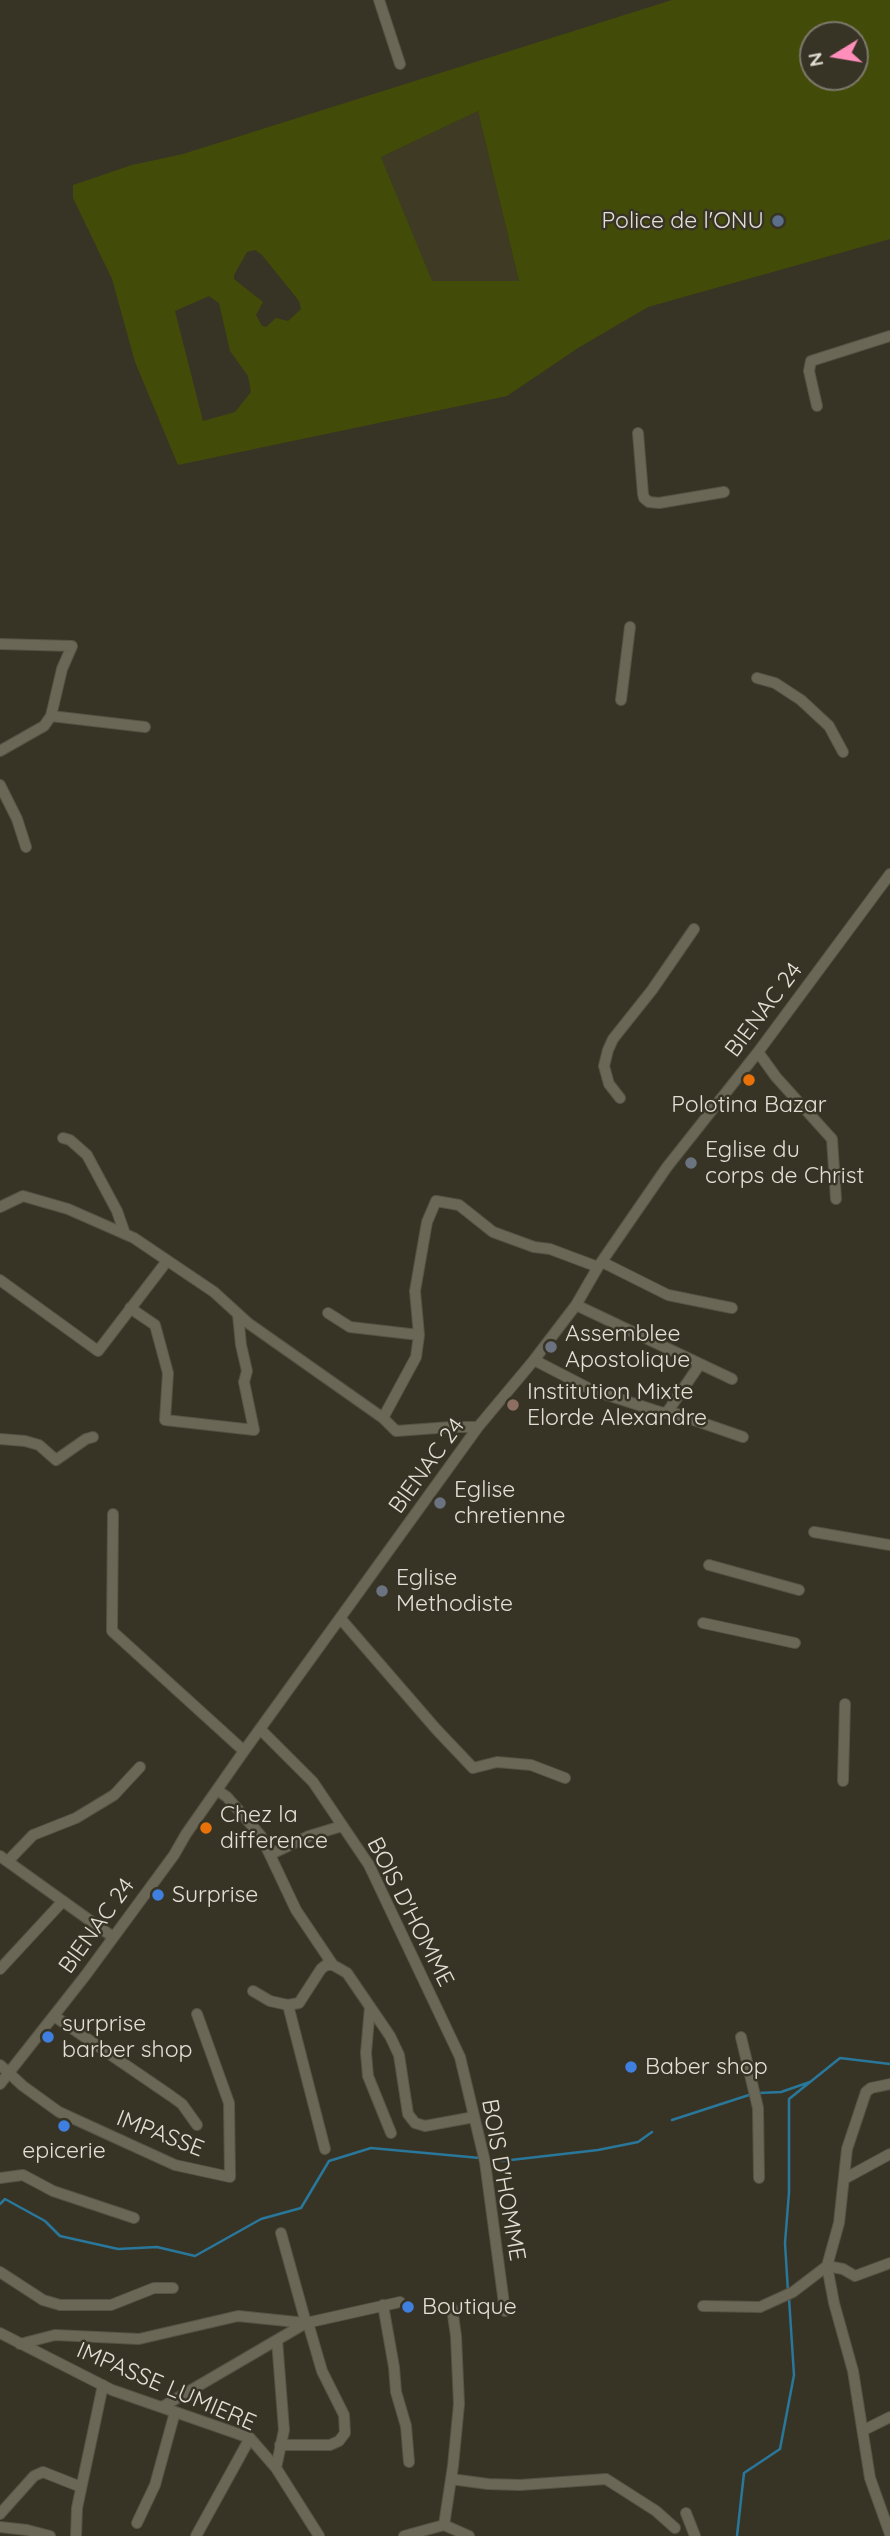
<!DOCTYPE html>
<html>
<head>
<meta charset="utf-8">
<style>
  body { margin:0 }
  #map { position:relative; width:890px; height:2536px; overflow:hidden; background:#383425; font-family:Quicksand,sans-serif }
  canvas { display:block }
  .north { position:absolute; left:799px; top:21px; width:70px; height:70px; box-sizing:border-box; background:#383425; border:2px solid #7c786c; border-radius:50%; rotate:259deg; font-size:19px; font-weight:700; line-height:28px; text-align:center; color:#e1dfd6 }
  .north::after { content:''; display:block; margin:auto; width:24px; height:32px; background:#ff8eba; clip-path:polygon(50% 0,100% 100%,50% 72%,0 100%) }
</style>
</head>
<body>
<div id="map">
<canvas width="890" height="2536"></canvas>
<div class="north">N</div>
</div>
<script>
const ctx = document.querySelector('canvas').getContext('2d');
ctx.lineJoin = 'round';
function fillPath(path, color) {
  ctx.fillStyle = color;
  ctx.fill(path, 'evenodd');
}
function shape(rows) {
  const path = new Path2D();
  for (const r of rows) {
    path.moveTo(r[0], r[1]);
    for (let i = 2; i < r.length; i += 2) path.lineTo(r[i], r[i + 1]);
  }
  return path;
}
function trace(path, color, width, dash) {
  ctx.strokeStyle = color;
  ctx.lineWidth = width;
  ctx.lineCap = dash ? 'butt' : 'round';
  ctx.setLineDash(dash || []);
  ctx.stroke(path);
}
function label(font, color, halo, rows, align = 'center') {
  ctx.font = font + ' Quicksand,sans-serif';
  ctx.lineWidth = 5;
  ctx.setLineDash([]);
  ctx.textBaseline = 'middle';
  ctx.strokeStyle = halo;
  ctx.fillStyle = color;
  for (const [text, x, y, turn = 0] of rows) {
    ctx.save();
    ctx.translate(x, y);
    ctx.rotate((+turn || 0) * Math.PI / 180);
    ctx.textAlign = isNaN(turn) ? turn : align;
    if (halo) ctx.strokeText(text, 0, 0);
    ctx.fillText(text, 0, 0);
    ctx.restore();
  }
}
const built = shape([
  [478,111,519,281,431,281,381,157]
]);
const green = shape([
  [672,0,890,0,890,239,648,307,578,348,507,396,178,465,135,362,112,279,73,198,73,185,132,165,183,154],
  [813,35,855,35,855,77,813,77],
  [478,111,519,281,432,281,381,157],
  [255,250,262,255,299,301,301,309,288,321,276,318,266,327,262,326,256,315,263,302,234,279,234,275,247,252],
  [209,296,219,303,230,351,248,376,251,392,235,412,203,421,175,311]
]);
const stream = shape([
  [759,2093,781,2092,810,2082],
  [672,2120,752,2094],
  [486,2159,502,2161,598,2150,638,2142,652,2132],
  [0,2204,5,2199,45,2221,60,2236,118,2249,157,2247,195,2256,261,2219,301,2208,329,2161,371,2148,480,2158],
  [788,2292,785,2243,789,2192,789,2099,840,2058,890,2064],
  [737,2536,744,2473,780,2449,794,2375,789,2298]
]);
const street = shape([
  [379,0,400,64],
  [817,406,809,371,811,361,890,336],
  [638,433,643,494,644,498,649,502,659,503,724,492],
  [0,644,72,646,62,669,51,716,44,726,0,751],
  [757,678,775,683,801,700,829,726,843,752],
  [621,700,630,627],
  [51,716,145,727],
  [0,785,17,819,26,847],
  [758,1052,776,1077,832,1139,836,1199],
  [620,1098,609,1084,604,1066,608,1050,613,1039,652,990,694,929],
  [63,1138,70,1140,87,1155,117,1211,125,1234],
  [0,1207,23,1196,68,1209,134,1238,214,1292,248,1323,383,1418,396,1431,451,1427,478,1427],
  [602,1262,668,1295,732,1308],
  [0,1280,98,1351,167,1261],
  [576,1305,732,1379],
  [130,1308,155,1325,168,1373,165,1420,254,1430,244,1382,247,1371,241,1345,238,1315],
  [328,1313,350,1327,419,1335],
  [534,1360,592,1390,663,1413,668,1411,700,1364],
  [668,1411,743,1437],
  [383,1418,416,1357,419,1335,415,1291,427,1222,436,1201,459,1205,493,1232,534,1247,550,1249,598,1267],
  [0,1439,25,1441,39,1445,56,1460,86,1439,93,1437],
  [113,1514,112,1631,244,1751],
  [814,1532,890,1545],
  [709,1565,799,1590],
  [340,1618,436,1729,473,1768,497,1762,531,1765,565,1778],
  [703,1623,795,1643],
  [260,1729,313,1782,369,1865,460,2057,485,2162,505,2311],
  [843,1781,845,1704],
  [217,1790,227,1797,261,1836,296,1910,333,1965,347,1973,390,2036,399,2055,408,2114,415,2123,425,2126,474,2117],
  [271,1854,309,1836,342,1826],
  [0,1856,113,1937],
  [8,1861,33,1835,76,1818,114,1795,140,1767],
  [0,1969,63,1901],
  [253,1991,270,2001,288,2005,299,2003,321,1969,326,1965,333,1965],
  [288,2005,325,2149],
  [370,2007,366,2053,368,2076,391,2133],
  [54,2016,171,2096,182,2104,197,2125],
  [741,2037,758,2108,759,2178],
  [0,2065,23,2086,59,2112,175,2165,230,2177,229,2103,197,2014],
  [0,2084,85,1976,174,1855,186,1834,244,1751,478,1427,534,1360,576,1305,598,1267,667,1167,758,1052,890,874],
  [890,2084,871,2088,866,2092,847,2149,839,2223,827,2266,834,2303,853,2371,870,2478,890,2534],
  [0,2178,23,2175,53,2191,134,2218],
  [844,2179,890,2154],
  [281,2233,306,2323,400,2302],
  [0,2272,43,2300,60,2305,111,2305,154,2288,173,2288],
  [383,2305,394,2367,396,2392,406,2426,409,2462],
  [703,2306,760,2307,793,2292,827,2266,843,2269,855,2276,890,2263],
  [0,2333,112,2390,250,2438,276,2468,319,2536],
  [20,2344,55,2335,139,2339,238,2316,306,2323,162,2407],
  [864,2430,890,2417],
  [280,2445,330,2445,339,2441,345,2433,344,2415,322,2371,308,2323],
  [276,2468,284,2430,277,2340],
  [451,2479,488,2484,520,2485,606,2479,656,2511,675,2528],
  [686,2513,695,2536],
  [0,2514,34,2476,43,2472,81,2487],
  [137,2523,155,2485,175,2412],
  [444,2525,453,2466,459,2404,456,2336,452,2308],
  [0,2527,27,2530,50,2536],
  [76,2536,77,2508,103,2385],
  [196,2536,250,2438],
  [404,2536,444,2525,469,2536]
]);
const markers = [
  [778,221,7,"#5c6f8a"],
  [749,1080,7,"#e8710a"],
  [691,1163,7,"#6b7280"],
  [551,1347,7,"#6b7280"],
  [513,1405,7,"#8d6e63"],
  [440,1503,7,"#6b7280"],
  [382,1591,7,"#6b7280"],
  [206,1828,7,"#e8710a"],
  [158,1895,7,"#3f7fe0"],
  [48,2037,7,"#3f7fe0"],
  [631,2067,7,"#3f7fe0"],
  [64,2126,7,"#3f7fe0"],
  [408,2307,7,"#3f7fe0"]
];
const poiNames = [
  ["Police de l'ONU",764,221,"right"],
  ["Polotina Bazar",749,1105,"center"],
  ["Eglise du",705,1150],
  ["corps de Christ",705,1176],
  ["Assemblee",565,1334],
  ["Apostolique",565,1360],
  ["Institution Mixte",527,1392],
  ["Elorde Alexandre",527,1418],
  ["Eglise",454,1490],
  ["chretienne",454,1516],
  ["Eglise",396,1578],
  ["Methodiste",396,1604],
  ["Chez la",220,1815],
  ["difference",220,1841],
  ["Surprise",172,1895],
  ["surprise",62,2024],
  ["barber shop",62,2050],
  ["Baber shop",645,2067],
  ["epicerie",64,2151,"center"],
  ["Boutique",422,2307]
];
const streetNames = [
  ["BIENAC 24",764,1010,-53],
  ["BIENAC 24",427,1466,-54],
  ["BOIS D'HOMME",410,1912,63],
  ["BIENAC 24",97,1926,-54],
  ["IMPASSE",160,2134,21],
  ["BOIS D'HOMME",503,2180,80],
  ["IMPASSE LUMIERE",166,2387,23]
];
fillPath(built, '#3f3a24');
fillPath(green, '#424b08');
trace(stream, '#29779b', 2.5);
trace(street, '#555346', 12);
trace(street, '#6b6756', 10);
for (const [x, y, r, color] of markers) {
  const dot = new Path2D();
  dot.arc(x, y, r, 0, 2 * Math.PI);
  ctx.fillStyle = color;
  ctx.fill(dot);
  trace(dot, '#383425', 2.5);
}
label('23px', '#e1dfd6', '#383425', poiNames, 'left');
label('23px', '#e1dfd6', '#383425', streetNames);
</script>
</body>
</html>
